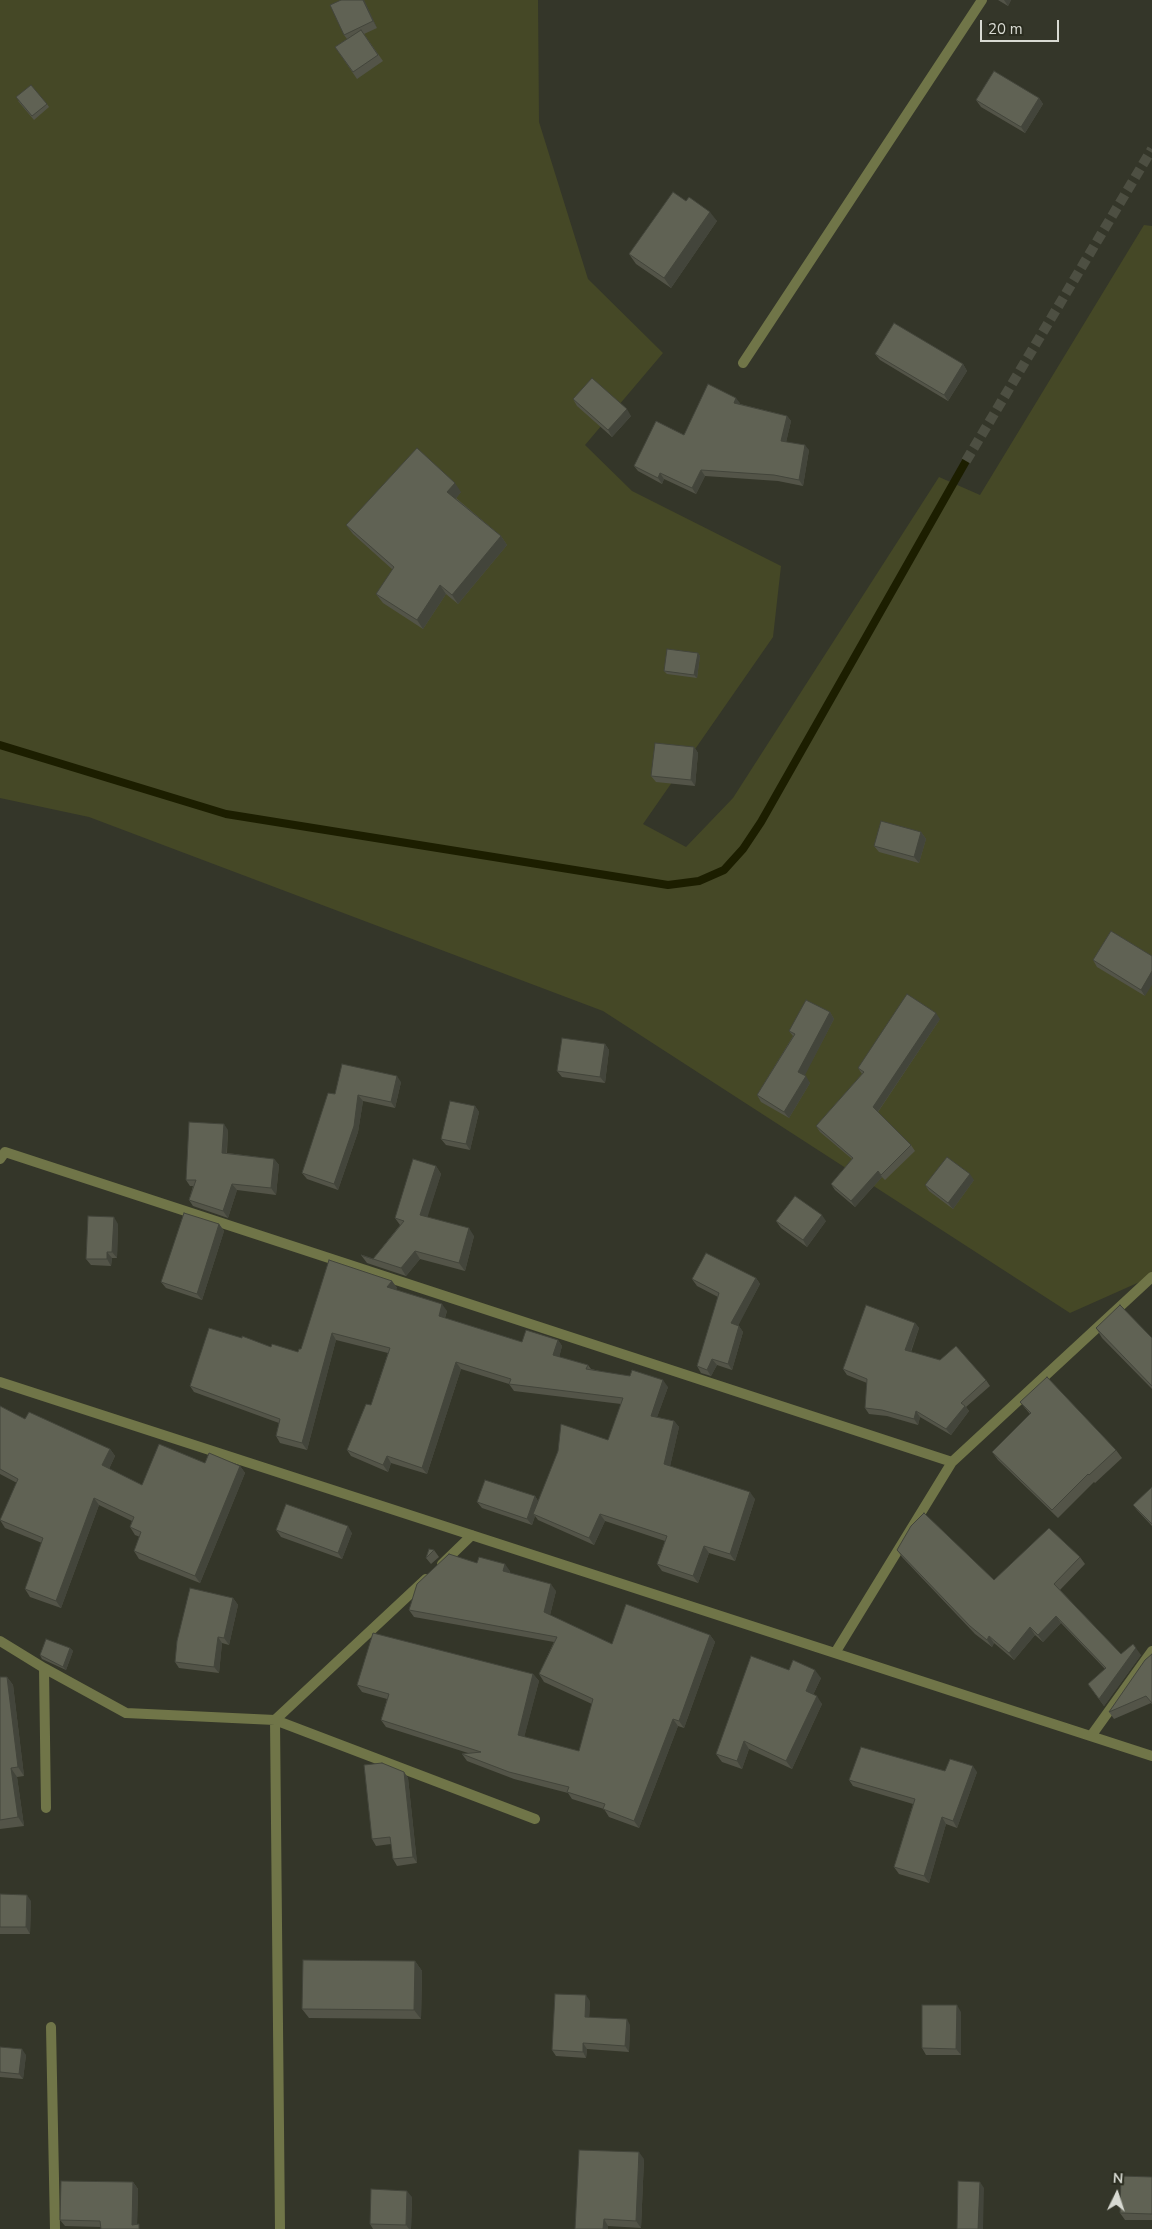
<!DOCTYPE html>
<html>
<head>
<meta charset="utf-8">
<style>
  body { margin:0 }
  #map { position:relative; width:1152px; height:2229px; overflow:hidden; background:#343629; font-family:"Nunito Sans",sans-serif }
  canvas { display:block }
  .north { position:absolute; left:1092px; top:2169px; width:50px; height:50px; -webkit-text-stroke:4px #2a2c1f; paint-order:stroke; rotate:4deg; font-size:14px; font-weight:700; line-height:20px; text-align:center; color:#d8dad2 }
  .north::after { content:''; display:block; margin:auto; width:18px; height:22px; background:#d8dad2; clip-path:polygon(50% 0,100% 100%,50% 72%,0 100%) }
  .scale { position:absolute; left:980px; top:20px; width:79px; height:22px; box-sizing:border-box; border:2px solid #d8dad2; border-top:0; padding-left:6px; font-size:15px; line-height:18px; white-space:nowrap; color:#d8dad2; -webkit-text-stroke:4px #2a2c1f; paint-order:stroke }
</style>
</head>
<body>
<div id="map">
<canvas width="1152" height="2229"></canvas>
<div class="north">N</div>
<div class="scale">20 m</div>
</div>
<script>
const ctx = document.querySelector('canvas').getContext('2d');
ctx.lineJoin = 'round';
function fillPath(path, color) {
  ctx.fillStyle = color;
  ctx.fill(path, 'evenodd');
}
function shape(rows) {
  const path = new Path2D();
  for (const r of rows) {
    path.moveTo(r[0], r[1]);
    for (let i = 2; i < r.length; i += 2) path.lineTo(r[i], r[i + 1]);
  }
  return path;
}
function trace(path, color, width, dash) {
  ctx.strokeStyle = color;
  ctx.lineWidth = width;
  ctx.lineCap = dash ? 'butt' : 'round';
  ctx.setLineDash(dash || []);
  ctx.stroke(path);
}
const green = shape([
  [0,0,538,0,539,122,588,279,663,353,585,445,632,491,781,566,773,637,643,824,686,847,733,798,939,477,980,495,1144,225,1152,226,1152,1274,1144,1280,1070,1313,603,1011,89,817,0,798]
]);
const stream = shape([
  [0,745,226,814,668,885,699,881,724,870,743,849,761,822,966,461]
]);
const streetTunnel = shape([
  [966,461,1152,149]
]);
const street = shape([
  [743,363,982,0],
  [0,1159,5,1152,952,1462],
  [0,1382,1152,1756],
  [442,1564,472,1535],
  [0,1641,44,1668,126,1713,275,1720,535,1819],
  [835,1653,952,1462,1152,1277],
  [44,1668,46,1808],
  [1091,1736,1152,1651],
  [51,2027,55,2229],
  [280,2229,275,1720,426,1579]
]);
const wall = shape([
  [364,0,377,28,364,34,383,61,357,79,335,47,347,39,344,35],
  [998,0,1011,0,1008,6],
  [1039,98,1043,104,1025,133,981,107,976,100],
  [18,101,47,104,49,107,34,120],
  [686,201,717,221,671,288,636,264,629,254],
  [875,354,963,364,967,371,948,401,880,360],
  [573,399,631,416,612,437,577,406],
  [740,403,740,404,787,416,791,421,786,442,809,450,803,486,778,481,705,476,696,494,664,479,662,484,638,471,634,466,684,435],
  [461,492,456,498,501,536,507,545,458,604,446,594,423,629,383,603,376,594,393,570,353,534,346,525],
  [698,653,700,656,697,678,667,674,664,671],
  [694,747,698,753,695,786,656,782,651,776],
  [921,832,926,839,919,863,879,852,874,846],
  [1111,931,1145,996,1097,967,1093,960],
  [830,1012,834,1019,804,1076,810,1083,789,1118,761,1102,757,1095,793,1036,789,1031],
  [940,1019,878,1112,911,1145,915,1151,885,1180,882,1177,855,1207,835,1190,831,1184,852,1159,820,1132,816,1126,862,1074,858,1068],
  [605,1044,609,1050,605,1083,562,1077,557,1071],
  [401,1082,395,1108,363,1101,358,1132,338,1190,307,1179,302,1173,335,1094],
  [475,1106,479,1112,470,1150,446,1145,441,1139],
  [228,1130,227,1153,274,1159,279,1165,276,1195,237,1190,228,1218,193,1206,189,1200,193,1186,190,1186,186,1180],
  [436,1166,441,1174,427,1217,474,1236,465,1271,420,1259,406,1276,367,1263,361,1255,373,1259,400,1225,395,1218],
  [974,1180,953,1209,929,1191,925,1185],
  [776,1221,826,1221,807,1247,781,1228],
  [118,1224,117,1258,112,1258,111,1266,91,1265,86,1259],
  [219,1224,224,1231,202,1300,166,1288,161,1282],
  [756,1278,760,1284,738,1325,743,1332,732,1370,717,1365,711,1376,701,1373,697,1366,718,1297,697,1286,692,1279],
  [392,1281,397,1288,395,1289,447,1311,445,1318,522,1342,558,1340,562,1346,559,1357,588,1365,591,1369,668,1387,657,1417,674,1421,679,1427,670,1466,755,1499,735,1561,709,1553,698,1583,662,1571,657,1564,665,1541,605,1521,594,1545,538,1520,535,1516,532,1525,482,1508,477,1502,535,1496,538,1501,608,1440,621,1404,514,1391,509,1384,461,1369,427,1474,391,1463,388,1472,351,1456,347,1450,371,1405,388,1353,336,1340,307,1450,280,1443,276,1436,279,1423,194,1392,190,1386,271,1347,298,1352],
  [915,1323,919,1328,911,1352,986,1380,990,1386,966,1407,969,1411,951,1435,920,1417,918,1425,887,1416,869,1414,865,1408,867,1383,847,1375,843,1369],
  [1096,1328,1152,1338,1152,1389,1102,1338],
  [1020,1402,1116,1450,1122,1458,1095,1483,1094,1482,1058,1518,998,1460,992,1452,1030,1414],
  [0,1406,25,1419,110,1449,115,1456,109,1469,142,1485,205,1463,240,1466,245,1473,200,1583,139,1559,134,1551,140,1537,135,1535,130,1527,132,1521,99,1505,61,1608,30,1597,25,1589,42,1543,5,1528,0,1520,17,1483,0,1474],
  [1152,1487,1152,1526,1137,1510,1133,1505],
  [276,1530,352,1533,342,1559,281,1537],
  [434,1550,439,1557,431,1564,426,1558],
  [897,1550,994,1580,1080,1557,1085,1564,1060,1590,1121,1654,1141,1655,1104,1706,1088,1684,1105,1669,1061,1623,1043,1642,1035,1635,1014,1660,994,1643,992,1647,975,1634,902,1557],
  [477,1563,510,1571,510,1573,556,1591,550,1615,612,1644,710,1635,715,1642,684,1728,678,1726,639,1828,609,1817,604,1809,572,1799,568,1793,514,1779,467,1761,462,1754,468,1753,386,1727,381,1720,387,1699,362,1692,357,1685,533,1674,539,1681,524,1737,579,1751,592,1704,544,1682,539,1674,554,1642,414,1617,409,1610],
  [233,1598,238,1605,229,1645,222,1643,219,1673,179,1668,175,1662],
  [70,1648,73,1651,66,1670,42,1659,40,1655],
  [1152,1654,1152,1704,1151,1703,1114,1719,1109,1712],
  [789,1670,821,1678,813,1695,822,1704,792,1769,749,1749,742,1769,722,1762,716,1754],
  [0,1677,7,1677,13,1685,24,1776,17,1777,24,1826,0,1829],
  [945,1771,977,1772,957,1828,946,1824,929,1883,899,1874,894,1867,913,1804,853,1786,849,1780],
  [404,1772,408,1778,417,1863,397,1866,393,1859,391,1844,376,1846,372,1839],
  [0,1894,31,1901,30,1934,0,1934],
  [415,1961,422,1971,421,2019,309,2018,302,2009],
  [590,2001,589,2017,630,2025,629,2052,587,2049,586,2058,556,2056,552,2050],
  [961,2012,961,2055,926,2055,922,2048],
  [0,2047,26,2055,23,2079,0,2077],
  [644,2159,641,2228,608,2226,608,2229,575,2229],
  [1152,2177,1152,2220,1125,2220,1120,2213],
  [133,2182,138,2189,137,2224,101,2227,65,2226,60,2220],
  [412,2197,411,2229,373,2229,370,2224]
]);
const shadedWall = shape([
  [363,0,364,0,377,28,373,21],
  [1004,0,1011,0,1008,6],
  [1039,98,1043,104,1025,133,1021,127],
  [710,212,717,221,671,288,664,278],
  [963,364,967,371,948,401,944,395],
  [736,398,740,403,738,408,734,403],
  [627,409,631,416,612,437,608,430],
  [787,416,791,421,785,447,781,441],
  [805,445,809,450,803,486,799,480],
  [701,470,705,476,696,494,692,488],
  [660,473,664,479,662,484,658,478],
  [455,483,461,492,454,501,447,492],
  [501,536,507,545,458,604,452,595],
  [440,585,446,594,423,629,417,620],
  [698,653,700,656,697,678,694,675],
  [694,747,698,753,695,786,691,780],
  [921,832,926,839,919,863,914,857],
  [1152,971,1152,985,1145,996,1141,990],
  [830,1012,834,1019,803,1079,798,1072],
  [936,1013,940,1019,877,1113,873,1107],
  [605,1044,609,1050,605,1083,600,1077],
  [397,1076,401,1082,395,1108,391,1102],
  [806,1076,810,1083,789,1118,784,1112],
  [358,1095,363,1101,358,1132,338,1190,334,1184],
  [475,1106,479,1112,470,1150,466,1144],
  [224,1124,228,1130,226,1159,222,1153],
  [274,1159,279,1165,276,1195,271,1188],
  [436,1166,441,1174,426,1222,420,1215],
  [878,1171,882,1177,855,1207,851,1201],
  [970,1174,974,1180,953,1209,948,1203],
  [232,1184,237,1190,228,1218,223,1211],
  [822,1215,826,1221,807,1247,803,1240],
  [114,1217,118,1224,117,1258,112,1252],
  [219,1224,224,1231,202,1300,197,1294],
  [469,1228,474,1236,465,1271,459,1263],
  [415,1251,420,1259,406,1276,401,1268],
  [107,1252,112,1258,111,1266,107,1259],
  [756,1278,760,1284,736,1330,731,1323],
  [392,1281,397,1288,392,1294,387,1287],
  [442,1304,447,1311,443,1323,439,1316],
  [915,1323,919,1328,909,1356,905,1350],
  [739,1326,743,1332,732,1370,728,1364],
  [332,1333,336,1340,307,1450,302,1443],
  [558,1340,562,1346,558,1362,553,1355],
  [712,1359,717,1365,711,1376,707,1370],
  [456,1362,461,1369,427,1474,422,1468],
  [663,1380,668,1387,655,1423,651,1416],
  [965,1406,969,1411,951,1435,946,1429],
  [916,1411,920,1417,918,1425,914,1419],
  [674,1421,679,1427,669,1471,664,1464],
  [110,1449,115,1456,107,1473,102,1465],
  [387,1456,391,1463,388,1472,383,1465],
  [240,1466,245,1473,200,1583,195,1576],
  [750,1492,755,1499,735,1561,730,1554],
  [535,1496,539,1503,533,1514,535,1516,532,1525,527,1519],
  [94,1498,99,1505,61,1608,56,1601],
  [600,1514,605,1521,594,1545,589,1538],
  [348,1526,352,1533,342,1559,338,1553],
  [704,1546,709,1553,698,1583,693,1576],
  [505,1564,510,1571,508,1579,503,1571],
  [551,1584,556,1591,549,1619,544,1612],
  [233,1598,238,1605,229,1645,224,1638],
  [1056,1616,1061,1623,1043,1642,1038,1635],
  [1030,1627,1035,1635,1014,1660,1009,1653],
  [710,1635,715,1642,684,1728,679,1721],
  [989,1636,994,1643,992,1647,987,1640],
  [218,1637,222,1643,219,1673,214,1667],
  [70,1648,73,1651,66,1670,63,1667],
  [1136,1648,1141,1655,1104,1706,1099,1699],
  [815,1670,821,1678,811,1699,806,1691],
  [533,1674,539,1681,523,1742,518,1735],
  [7,1677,13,1685,24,1776,18,1767],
  [817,1696,822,1704,792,1769,786,1761],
  [673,1719,678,1726,639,1828,634,1821],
  [744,1741,749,1749,742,1769,737,1761],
  [973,1766,977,1772,957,1828,953,1821],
  [11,1768,17,1777,24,1826,18,1817],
  [404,1772,408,1778,417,1863,413,1857],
  [942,1817,946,1824,929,1883,924,1876],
  [27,1895,31,1901,30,1934,26,1927],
  [415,1961,422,1971,421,2019,414,2010],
  [586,1995,590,2001,589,2023,585,2017],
  [957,2005,961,2012,961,2055,956,2049],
  [627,2019,630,2025,629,2052,625,2046],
  [583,2043,587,2049,586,2058,583,2052],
  [22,2049,26,2055,23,2079,19,2074],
  [639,2152,644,2159,641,2228,636,2221],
  [133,2182,138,2189,137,2229,132,2225],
  [980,2182,984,2188,983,2229,978,2229],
  [407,2191,412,2197,411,2229,409,2229,406,2225],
  [604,2219,608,2226,608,2229,603,2229]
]);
const building = shape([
  [341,0,363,0,373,21,344,35,330,5,341,0],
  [361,30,378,55,353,72,335,47,361,30],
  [994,71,1039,98,1021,127,976,100,994,71],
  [31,85,47,104,32,116,16,97,31,85],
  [673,192,686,201,689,197,710,212,664,278,629,254,673,192],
  [894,323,963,364,944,395,875,354,894,323],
  [592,378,627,409,608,430,573,399,592,378],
  [708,384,736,398,734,403,787,416,781,441,805,445,799,480,774,475,701,470,692,488,660,473,658,478,634,466,656,421,684,435,708,384],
  [417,448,455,483,447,492,501,536,452,595,440,585,417,620,376,594,394,567,346,525,417,448],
  [667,649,698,653,694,675,664,671,667,649],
  [655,743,694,747,691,780,651,776,655,743],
  [881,821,921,832,914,857,874,846,881,821],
  [1111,931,1152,956,1152,971,1141,990,1093,960,1111,931],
  [907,994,936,1013,873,1107,911,1145,881,1175,878,1171,851,1201,831,1184,853,1158,816,1126,864,1072,858,1068,907,994],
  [806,1000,830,1012,798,1072,806,1076,784,1112,757,1095,795,1034,789,1031,806,1000],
  [562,1038,605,1044,600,1077,557,1071,562,1038],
  [342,1064,397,1076,391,1102,358,1095,354,1126,334,1184,302,1173,328,1093,335,1094,342,1064],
  [450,1101,475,1106,466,1144,441,1139,450,1101],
  [189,1122,224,1124,222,1153,274,1159,271,1188,232,1184,223,1211,189,1200,196,1180,186,1180,189,1122],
  [947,1157,970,1174,948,1203,925,1185,947,1157],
  [413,1159,436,1166,420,1215,469,1228,459,1263,415,1251,401,1268,361,1255,373,1259,404,1221,395,1218,413,1159],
  [795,1196,822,1215,803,1240,776,1221,795,1196],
  [184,1213,219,1224,197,1294,161,1282,184,1213],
  [88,1216,114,1217,112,1252,107,1252,107,1259,86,1259,88,1216],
  [706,1253,756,1278,731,1323,739,1326,728,1364,712,1359,707,1370,697,1366,719,1293,692,1279,706,1253],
  [329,1260,392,1281,387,1287,442,1304,439,1316,522,1342,526,1330,558,1340,553,1355,588,1365,586,1369,630,1376,632,1370,663,1380,651,1416,674,1421,664,1464,750,1492,730,1554,704,1546,693,1576,657,1564,667,1536,600,1514,589,1538,533,1514,558,1451,561,1424,608,1440,623,1398,509,1384,511,1379,456,1362,422,1468,387,1456,383,1465,347,1450,366,1404,371,1405,390,1348,332,1333,302,1443,276,1436,280,1419,190,1386,209,1328,242,1338,242,1336,271,1347,272,1344,298,1352,299,1349,301,1349,329,1260],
  [866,1305,915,1323,905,1350,940,1360,956,1346,986,1380,961,1403,965,1406,946,1429,916,1411,914,1419,882,1410,865,1408,867,1379,843,1369,866,1305],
  [1120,1305,1152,1338,1152,1386,1096,1328,1120,1305],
  [1047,1377,1116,1450,1089,1475,1088,1474,1052,1510,992,1452,1031,1413,1020,1402,1047,1377],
  [0,1406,25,1419,29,1412,110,1449,102,1465,142,1485,159,1444,205,1463,209,1453,240,1466,195,1576,134,1551,141,1532,130,1527,134,1517,94,1498,56,1601,25,1589,43,1538,0,1520,18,1479,0,1469,0,1406],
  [485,1480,535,1496,527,1519,477,1502,485,1480],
  [1152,1487,1152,1524,1133,1505,1152,1487],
  [286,1504,348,1526,338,1553,276,1530,286,1504],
  [924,1513,994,1580,1049,1528,1080,1557,1054,1584,1121,1654,1133,1644,1136,1648,1099,1699,1088,1684,1106,1668,1056,1616,1038,1635,1030,1627,1009,1653,989,1636,987,1640,970,1626,897,1550,911,1526,924,1513],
  [429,1549,434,1550,426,1558,429,1549],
  [449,1554,477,1563,479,1557,505,1564,503,1571,551,1584,544,1612,612,1644,626,1604,710,1635,679,1721,673,1719,634,1821,603,1809,605,1804,567,1792,569,1787,509,1772,462,1754,481,1752,381,1720,389,1694,357,1685,373,1633,533,1674,518,1735,579,1751,593,1699,539,1674,557,1637,409,1610,417,1584,449,1554],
  [190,1588,233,1598,224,1638,218,1637,214,1667,175,1662,177,1641,190,1588],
  [46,1639,70,1648,63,1667,40,1655,46,1639],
  [1152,1654,1152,1703,1146,1696,1109,1712,1145,1660,1152,1654],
  [751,1656,789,1670,793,1660,815,1670,806,1691,817,1696,786,1761,744,1741,737,1761,716,1754,751,1656],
  [0,1677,7,1677,18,1767,11,1768,18,1817,0,1820,0,1677],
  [861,1747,945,1771,950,1759,973,1766,953,1821,942,1817,924,1876,894,1867,915,1799,849,1780,861,1747],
  [382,1763,404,1772,413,1857,393,1859,390,1837,372,1839,364,1765,382,1763],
  [0,1894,27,1895,26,1927,0,1927,0,1894],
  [303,1960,415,1961,414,2010,302,2009,303,1960],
  [555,1994,586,1995,585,2017,627,2019,625,2046,583,2043,583,2052,552,2050,555,1994],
  [922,2005,957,2005,956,2049,922,2048,922,2005],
  [0,2047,22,2049,19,2074,0,2072,0,2047],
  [579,2150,639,2152,636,2221,604,2219,603,2229,575,2229,579,2150],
  [1121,2176,1152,2177,1152,2214,1120,2213,1121,2176],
  [61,2181,133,2182,132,2225,139,2224,139,2229,101,2229,100,2221,60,2220,61,2181],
  [958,2181,980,2182,978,2229,957,2229,958,2181],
  [371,2189,407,2191,406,2225,370,2224,371,2189]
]);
fillPath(green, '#454826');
trace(stream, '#1c1e00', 8);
trace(streetTunnel, '#4d4f42', 10, [10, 5]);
trace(street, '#707548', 10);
fillPath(wall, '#535448');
fillPath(shadedWall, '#43453b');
fillPath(building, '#606254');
trace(building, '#43453b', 1);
</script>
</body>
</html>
